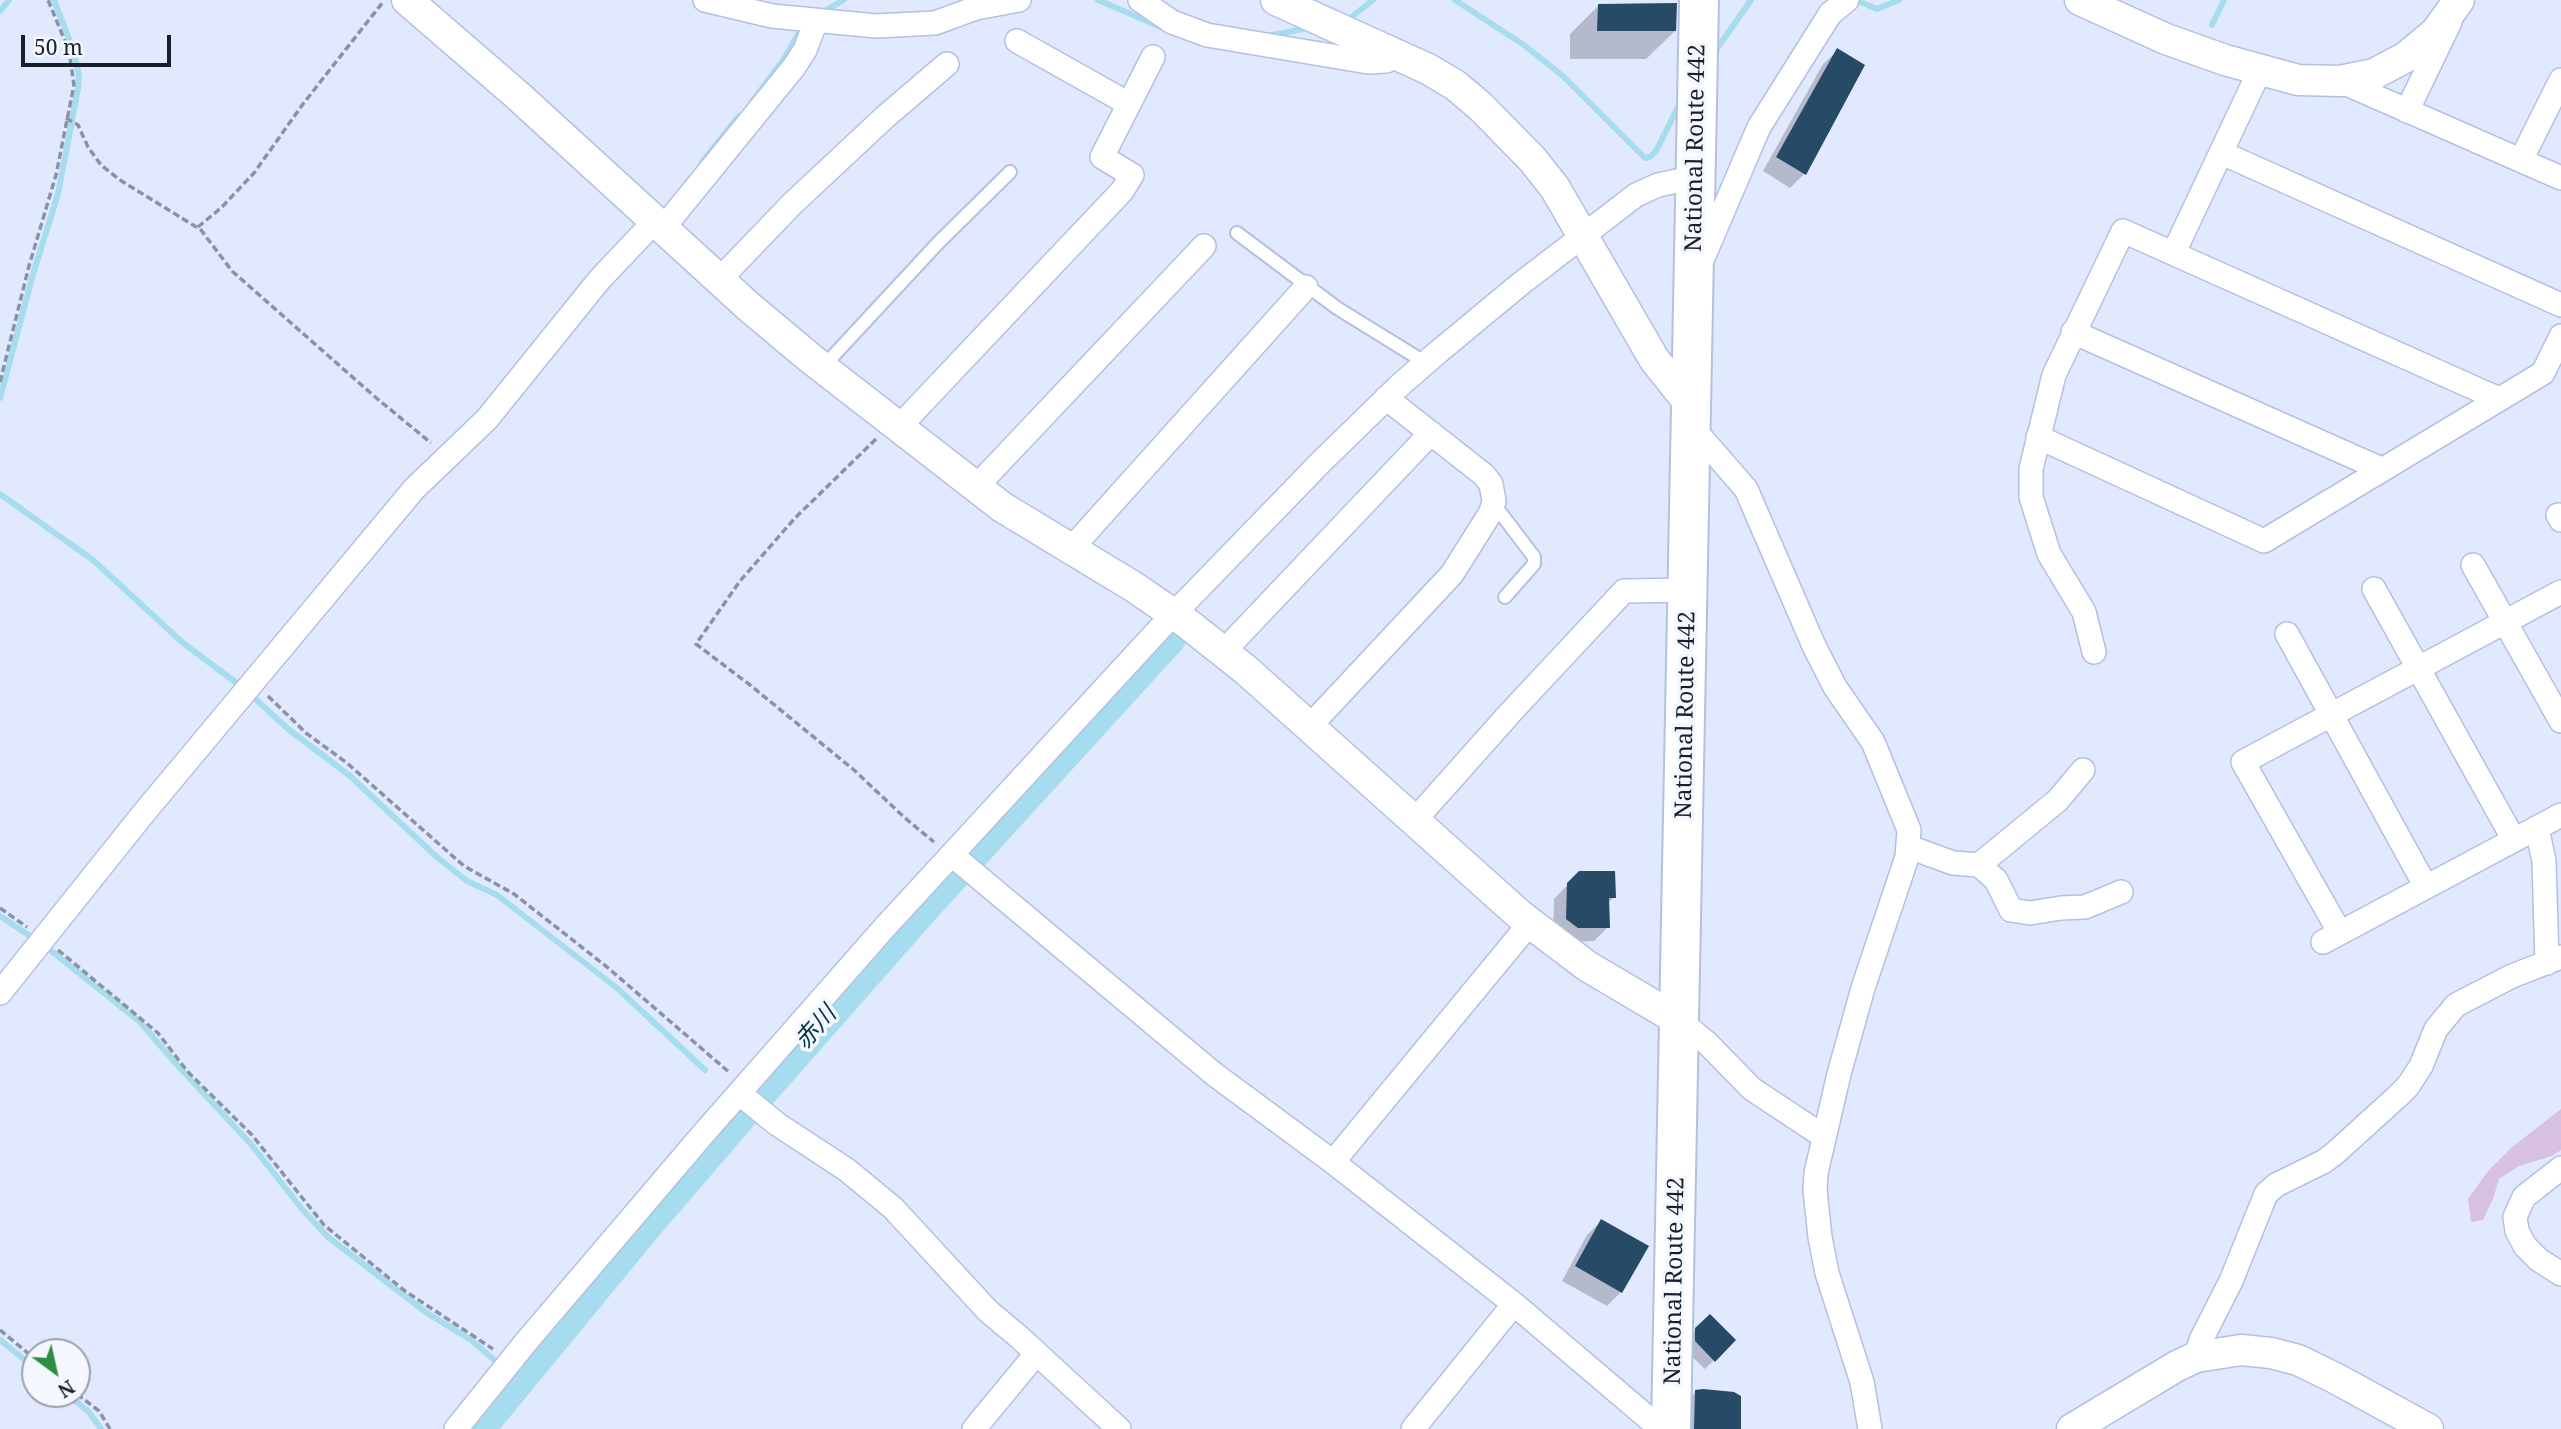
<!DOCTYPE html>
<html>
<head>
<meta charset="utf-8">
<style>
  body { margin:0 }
  #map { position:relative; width:2561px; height:1429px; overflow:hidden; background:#e1e9fe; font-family:"Noto Serif",serif }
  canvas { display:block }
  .north { position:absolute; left:21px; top:1338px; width:70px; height:70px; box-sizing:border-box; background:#f4f7fe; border:2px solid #9ca0a9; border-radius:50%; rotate:147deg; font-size:19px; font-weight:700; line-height:28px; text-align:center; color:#191e2a }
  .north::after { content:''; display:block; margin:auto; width:24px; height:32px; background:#2b8f43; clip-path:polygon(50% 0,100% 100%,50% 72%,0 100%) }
  .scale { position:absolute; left:21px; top:35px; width:150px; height:32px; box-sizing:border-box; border:4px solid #191e2a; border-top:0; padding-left:9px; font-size:21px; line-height:24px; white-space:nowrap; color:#191e2a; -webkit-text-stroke:5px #f4f7fe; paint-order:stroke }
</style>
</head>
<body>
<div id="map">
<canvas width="2561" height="1429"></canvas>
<div class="north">N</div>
<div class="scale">50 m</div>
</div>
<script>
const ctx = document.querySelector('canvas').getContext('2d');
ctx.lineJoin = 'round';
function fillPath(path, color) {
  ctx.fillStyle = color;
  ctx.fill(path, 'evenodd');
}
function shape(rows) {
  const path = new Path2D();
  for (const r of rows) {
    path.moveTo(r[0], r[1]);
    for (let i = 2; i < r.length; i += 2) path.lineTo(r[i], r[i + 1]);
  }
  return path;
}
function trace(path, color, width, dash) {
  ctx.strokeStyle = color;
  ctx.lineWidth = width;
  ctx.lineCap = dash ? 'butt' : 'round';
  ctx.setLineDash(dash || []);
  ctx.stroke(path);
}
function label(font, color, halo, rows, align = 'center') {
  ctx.font = font + ' "Noto Serif","Noto Sans JP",serif';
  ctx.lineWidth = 7;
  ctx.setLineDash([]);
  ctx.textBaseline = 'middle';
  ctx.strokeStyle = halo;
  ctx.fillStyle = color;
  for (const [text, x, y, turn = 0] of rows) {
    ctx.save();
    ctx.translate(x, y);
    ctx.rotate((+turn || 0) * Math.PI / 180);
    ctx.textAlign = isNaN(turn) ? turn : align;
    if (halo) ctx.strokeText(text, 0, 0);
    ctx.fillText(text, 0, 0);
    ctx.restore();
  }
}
const green = shape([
  [2561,1109,2561,1150,2552,1156,2519,1166,2499,1179,2493,1199,2483,1220,2471,1222,2468,1199,2488,1171,2511,1148]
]);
const shadow = shape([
  [1599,5,1675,31,1646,59,1570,59,1570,34],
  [1838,50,1804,174,1790,188,1763,171,1823,64],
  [1579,873,1614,897,1607,904,1608,927,1594,941,1563,942,1553,933,1554,899],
  [1601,1221,1621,1292,1607,1306,1562,1281,1587,1235],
  [1710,1316,1734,1340,1705,1369,1686,1351,1686,1339],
  [1696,1392,1738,1429,1681,1429,1681,1406]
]);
const stream = shape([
  [1098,0,1163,28],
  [1455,0,1524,45,1563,76,1645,158,1650,157,1656,151,1682,99],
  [1856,0,1877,9,1899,0],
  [0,11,9,0],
  [821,13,844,0],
  [1343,21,1349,19,1373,0],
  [2212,25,2224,0],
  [1268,36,1312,27],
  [1714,53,1751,0],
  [751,103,784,59,803,25],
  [702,162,739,116],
  [0,398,34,271,58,194,78,89,79,76,74,52,54,0],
  [0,494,93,560,183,643,242,687],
  [250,694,287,728,350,776,438,858,467,881,497,895,617,988,705,1070],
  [0,916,36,940],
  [45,946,140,1022,178,1066,250,1143,302,1209,328,1237,427,1313,471,1340,500,1365],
  [0,1340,35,1368],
  [67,1394,89,1412,101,1429]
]);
const river = shape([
  [476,1429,643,1226,755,1096,919,910,1168,637]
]);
const building = shape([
  [1677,3,1676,31,1597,31,1598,4],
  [1837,48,1865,65,1806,175,1776,157],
  [1579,871,1615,871,1616,898,1609,898,1610,928,1578,928,1566,919,1567,883],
  [1601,1219,1649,1246,1622,1293,1575,1266],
  [1710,1314,1736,1340,1715,1362,1695,1341,1695,1328],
  [1703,1389,1734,1392,1741,1396,1741,1429,1694,1429,1695,1390]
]);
const path = shape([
  [66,118,78,125,88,147,101,165,120,180,201,230,232,271,374,396,431,443],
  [198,227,222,207,254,173,303,104,383,2],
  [0,382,29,266,56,175,74,85,69,51,48,0],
  [876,439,795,518,740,581,696,644,750,685,854,770,905,818,934,842],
  [268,696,306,733,347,763,464,866,514,894,607,967,730,1073],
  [0,908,27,927],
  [58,950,158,1033,187,1071,252,1135,324,1225,405,1291,493,1349],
  [0,1330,35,1359],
  [77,1394,99,1411,110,1429]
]);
const service = shape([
  [1237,233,1337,308,1426,363],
  [822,368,938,243,1010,172],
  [1493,503,1534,557,1534,564,1505,597]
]);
const minor = shape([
  [705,0,772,16,876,26,935,23,976,8,1019,0],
  [1140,0,1172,22,1207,35,1368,62,1386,61,1392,52],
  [1017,41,1129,104],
  [2340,81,2561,178],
  [2407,111,2450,22],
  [2222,153,2561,305],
  [2521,160,2561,80],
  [664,227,794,67,805,50,816,21],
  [2174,252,2260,70],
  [1703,258,1759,127,1830,14,1847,0],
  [720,279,792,204,885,117,947,64],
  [2073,332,2381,469],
  [1692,427,1746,489,1814,646,1835,687,1873,742,1909,830,1907,857,1863,988,1839,1074,1816,1173,1815,1190,1820,1237,1827,1273,1862,1382,1870,1429],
  [898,428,1122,191,1132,175,1102,157,1153,57],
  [2038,437,2264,541,2543,373,2561,336],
  [975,488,1204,246],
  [2558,515,2561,520],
  [1071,549,1306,287],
  [2473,565,2561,721],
  [2374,589,2514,840],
  [2287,634,2426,887],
  [1223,652,1431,433],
  [2094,652,2084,612,2049,554,2031,497,2031,469,2054,375,2123,231,2499,399],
  [1309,727,1452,574,1491,512,1494,501,1491,484,1484,475,1386,398],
  [1414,821,1511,712,1624,591,1689,590],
  [2537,828,2544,861,2547,963],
  [1909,847,1953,863,1979,865,1996,880,2011,910,2030,913,2061,908,2085,907,2121,892],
  [952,855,1214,1074,1333,1162,1514,1304,1661,1429],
  [1979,865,2058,800,2083,770],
  [2340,933,2243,762,2561,592],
  [2323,942,2561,815],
  [0,993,143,814,414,489,487,419,600,279,656,220],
  [1680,1021,1707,1043,1752,1089,1823,1136],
  [739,1093,777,1124,847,1170,893,1208,988,1311,1019,1337,1119,1429],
  [1333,1162,1530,923],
  [2561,1168,2524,1197,2515,1217,2517,1231,2525,1246,2539,1260,2561,1274],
  [2196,1357,2201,1340,2231,1281,2266,1194,2276,1185,2323,1162,2334,1154,2398,1096,2408,1086,2421,1066,2436,1029,2456,1005,2512,976,2561,957],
  [456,1429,526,1342,704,1133,885,927,1163,625,1321,462,1399,386,1437,353,1519,285,1636,195,1658,185,1696,177],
  [974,1429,1036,1354],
  [1413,1429,1514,1304]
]);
const tertiary = shape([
  [407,0,516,94,748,306,810,358,1002,507,1134,587,1188,624,1246,670,1521,916,1587,966,1680,1021],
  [1276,0,1428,69,1455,85,1480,106,1533,160,1555,188,1654,359,1692,407],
  [2080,0,2166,39,2225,60,2298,80,2340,81,2374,74,2406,57,2436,32,2459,0],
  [2072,1429,2177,1366,2196,1357,2241,1350,2271,1353,2298,1360,2335,1378,2428,1429]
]);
const trunk = shape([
  [1671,1429,1699,0]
]);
const streetNames = [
  ["National Route 442",1696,148,-89],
  ["National Route 442",1686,715,-89],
  ["National Route 442",1675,1281,-89]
];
const waterNames = [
  ["赤川",816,1028,-48]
];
fillPath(green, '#d7c0e1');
fillPath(shadow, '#0003');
trace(stream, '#a5ddef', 6);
trace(river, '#a5ddef', 37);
fillPath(building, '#274a66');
trace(service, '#b3c0e1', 16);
trace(minor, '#b3c0e1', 26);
trace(tertiary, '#b3c0e1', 33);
trace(trunk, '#b3c0e1', 42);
trace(path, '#8b92a3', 3.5, [7, 3.5]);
trace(service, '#fff', 12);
trace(minor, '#fff', 23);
trace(tertiary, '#fff', 30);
trace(trunk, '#fff', 38);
label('23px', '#191e2a', '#f4f7fe', streetNames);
label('italic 24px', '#003542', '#f4f7fe', waterNames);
</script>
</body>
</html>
